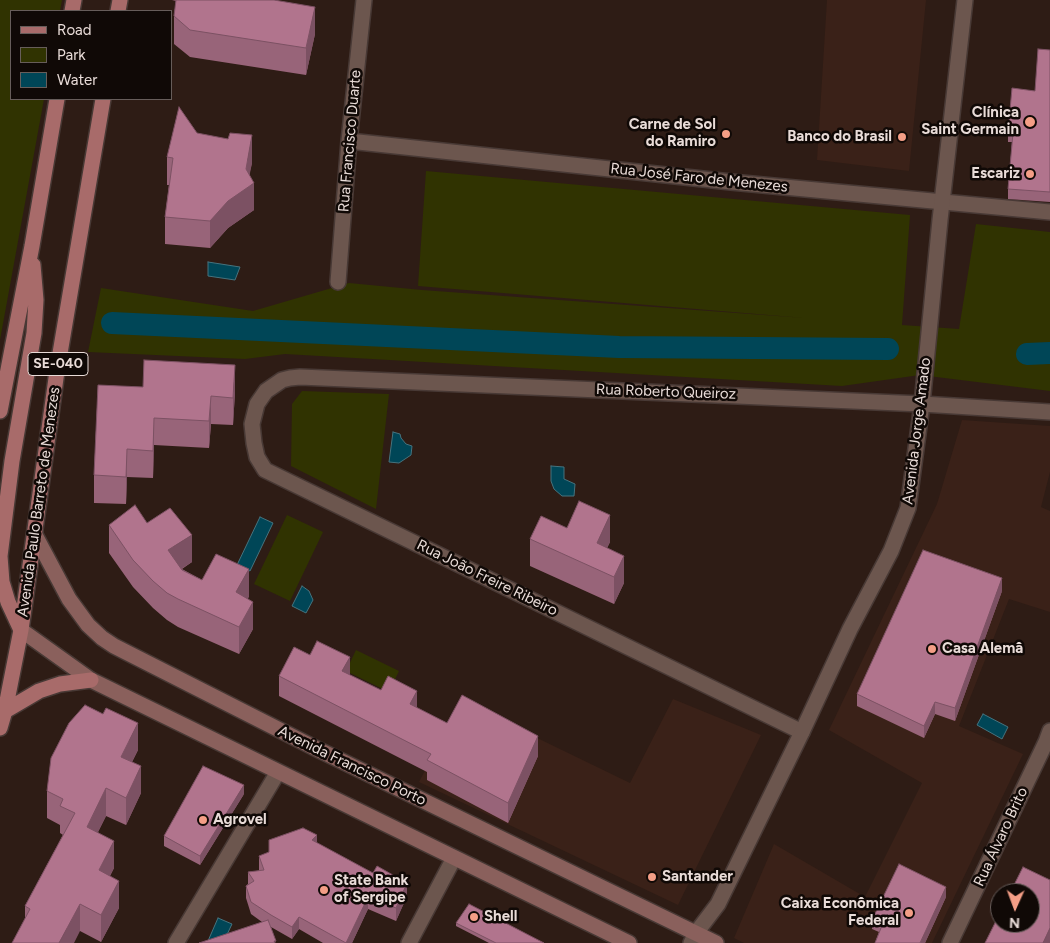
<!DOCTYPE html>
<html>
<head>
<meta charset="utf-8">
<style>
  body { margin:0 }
  #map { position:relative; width:1050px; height:943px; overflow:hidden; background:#2e1c15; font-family:Figtree,sans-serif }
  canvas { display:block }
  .legend { position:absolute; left:10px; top:10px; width:162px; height:90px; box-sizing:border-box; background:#100906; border:1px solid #675d5a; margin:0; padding:6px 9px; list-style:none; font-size:15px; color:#e9dcd8 }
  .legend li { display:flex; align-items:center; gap:10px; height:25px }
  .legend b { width:25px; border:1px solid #675d5a }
  .north { position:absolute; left:990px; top:883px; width:50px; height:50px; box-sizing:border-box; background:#100906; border:1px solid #675d5a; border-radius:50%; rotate:182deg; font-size:14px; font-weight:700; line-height:20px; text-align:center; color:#e9dcd8 }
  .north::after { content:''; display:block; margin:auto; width:18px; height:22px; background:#f49e86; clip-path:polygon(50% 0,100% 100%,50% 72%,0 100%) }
</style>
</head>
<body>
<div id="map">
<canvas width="1050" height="943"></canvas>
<ul class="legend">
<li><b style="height:6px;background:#a86b6a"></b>Road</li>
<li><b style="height:14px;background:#303301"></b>Park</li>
<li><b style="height:14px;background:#004657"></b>Water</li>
</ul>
<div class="north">N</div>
</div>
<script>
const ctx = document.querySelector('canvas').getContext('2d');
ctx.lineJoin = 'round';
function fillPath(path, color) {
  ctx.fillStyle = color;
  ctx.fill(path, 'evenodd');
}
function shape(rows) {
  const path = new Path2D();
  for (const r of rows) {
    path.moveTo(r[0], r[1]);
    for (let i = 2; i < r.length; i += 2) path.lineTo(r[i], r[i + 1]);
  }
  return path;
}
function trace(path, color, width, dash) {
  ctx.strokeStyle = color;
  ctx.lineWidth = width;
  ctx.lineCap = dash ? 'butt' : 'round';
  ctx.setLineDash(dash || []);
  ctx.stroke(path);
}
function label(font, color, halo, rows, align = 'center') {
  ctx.font = font + ' Figtree,sans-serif';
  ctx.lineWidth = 5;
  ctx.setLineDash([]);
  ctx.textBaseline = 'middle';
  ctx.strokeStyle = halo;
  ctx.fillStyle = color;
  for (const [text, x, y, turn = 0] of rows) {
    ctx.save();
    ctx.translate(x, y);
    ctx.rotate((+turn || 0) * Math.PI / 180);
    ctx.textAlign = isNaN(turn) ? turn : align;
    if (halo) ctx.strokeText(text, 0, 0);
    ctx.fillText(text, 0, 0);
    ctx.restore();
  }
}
const built = shape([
  [827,0,926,0,909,171,817,160],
  [962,420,1050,426,1050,472,1041,507,1050,511,1050,612,1009,599,959,726,1023,754,932,943,744,943,734,938,774,844,865,897,922,783,829,730,937,504],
  [673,699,761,735,678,905,419,782,461,701,630,783]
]);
const green = shape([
  [0,0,62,0,60,11,11,11,11,99,44,99,0,340],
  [426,171,910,215,902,325,959,329,976,224,1050,232,1050,391,920,375,842,386,285,354,245,359,88,352,101,288,253,311,349,283,422,290,805,318,418,286],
  [302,391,389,394,376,509,291,466,292,404],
  [287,515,323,532,290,601,254,584],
  [356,650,399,671,389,692,346,671]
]);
const water = shape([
  [208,262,240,267,235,280,208,276,208,262],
  [393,432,400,434,401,438,406,444,412,446,411,455,399,463,389,462,393,432],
  [551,466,564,467,564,479,575,484,574,496,562,496,554,489,551,481,551,466],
  [260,517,273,523,250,571,237,565,260,517],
  [302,586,309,591,313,600,306,613,292,606,302,586],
  [983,714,1008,727,1002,739,977,725,983,714],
  [218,918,232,924,223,943,208,941,218,918]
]);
const canal = shape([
  [112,323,619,347,888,349],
  [1027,354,1050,353]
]);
const minor = shape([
  [349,141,731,182,1050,212],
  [338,282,349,141,364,0],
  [802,732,265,470,257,457,254,443,252,424,257,404,266,391,282,380,290,378,300,377,922,404,1050,412],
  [176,943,278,772],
  [409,943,454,858],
  [950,943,1046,742,1050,731]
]);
const tertiary = shape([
  [691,943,696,933,718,904,802,732,850,629,891,551,908,508,922,404,940,220,965,0]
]);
const secondary = shape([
  [35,535,69,599,88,625,102,638,114,646,317,749,716,943],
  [21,630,91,680,629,943]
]);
const primary = shape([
  [72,11,74,0],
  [118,11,120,0],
  [0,411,32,246,57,99],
  [0,556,12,461,34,333,36,300,33,265],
  [0,556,2,582,8,602,21,630],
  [5,711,39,691,60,684,91,680],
  [0,728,5,711,21,630,57,371,103,99]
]);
const wall = shape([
  [172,0,274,0,315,34,306,75,190,57,174,44,174,16,176,1],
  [1050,50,1050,202,1008,199,1008,189,1012,142,1008,142,1008,132,1035,91],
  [197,133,252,163,249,175,254,210,228,228,210,248,165,244,165,217,169,185,167,185,167,157],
  [98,385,235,392,233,425,211,424,209,448,154,445,153,478,127,477,126,504,94,503,94,475],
  [147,523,192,562,182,569,202,580,249,596,248,599,253,629,239,654,178,627,167,620,153,608,133,587,109,553,109,525],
  [567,528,610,542,607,548,624,583,614,604,530,566,530,539],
  [1002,591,955,721,935,714,924,738,857,706,857,694],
  [350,675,447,723,538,756,508,823,427,780,427,772,279,696,279,676],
  [103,714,138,750,132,762,141,793,126,825,106,816,98,832,114,868,110,876,119,908,101,942,80,931,25,920,25,906,63,835,60,833,60,825,47,818,47,791],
  [244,794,200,865,164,846,164,836],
  [317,843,407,896,396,921,368,909,352,943,323,943,299,929,292,939,271,927,276,943,262,922,251,914,246,898,246,886,248,884,248,872,259,871,259,856],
  [946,897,925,943,875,943,879,932,872,929,872,920],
  [456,923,544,943,489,943,456,926]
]);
const shadedWall = shape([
  [315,7,315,34,306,75,306,48],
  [252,135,252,163,247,188,254,183,254,210,228,228,210,248,210,221,246,169],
  [235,365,235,392,233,425,233,398],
  [211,396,211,424,209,448,209,421],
  [154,418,154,445,153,478,153,451],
  [127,449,127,477,126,504,126,477],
  [610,515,610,542,597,569,597,543],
  [192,535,192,562,168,577,168,550],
  [624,556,624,583,614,604,614,577],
  [249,569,249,596,236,619,236,592],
  [1002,578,1002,591,955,721,955,708],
  [253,602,253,629,239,654,239,627],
  [350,657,350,677,342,671],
  [417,691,417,711,410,704],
  [935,702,935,714,924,738,924,726],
  [138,723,138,750,121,784,121,757],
  [538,736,538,756,508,823,508,803],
  [141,766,141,793,126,825,126,798],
  [244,785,244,794,200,865,200,856],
  [106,788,106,816,87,854,87,827],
  [317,835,317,847,312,840],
  [114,841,114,868,99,897,99,870],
  [119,881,119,908,101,942,101,915],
  [407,883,407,896,396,921,396,908],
  [946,887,946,897,925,943,920,943],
  [368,897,368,909,352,943,346,943],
  [80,904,80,931,74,943,59,943],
  [299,917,299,929,292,939,292,927],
  [1050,928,1050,943,1043,943]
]);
const building = shape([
  [176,0,274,0,315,7,306,48,190,30,174,16,176,0],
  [1038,49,1050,50,1050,192,1008,189,1013,133,1008,132,1012,88,1035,91,1038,49],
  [179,107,197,133,228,139,230,133,252,135,246,169,254,183,228,201,210,221,165,217,173,158,167,157,179,107],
  [144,360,235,365,233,398,211,396,209,421,154,418,153,451,127,449,126,477,94,475,98,385,143,387,144,360],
  [579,501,610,515,597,543,624,556,614,577,530,539,541,516,567,528,579,501],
  [135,505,147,523,170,508,192,535,168,550,182,570,202,580,216,554,249,569,236,592,253,602,239,627,178,599,167,593,153,581,133,560,109,525,135,505],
  [923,550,1002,578,955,708,935,702,924,726,857,694,923,550],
  [317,641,350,657,342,671,381,690,388,676,417,691,410,704,447,723,462,695,538,736,508,803,427,760,431,754,279,676,294,647,310,655,317,641],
  [85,705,103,714,106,708,138,723,121,757,141,766,126,798,106,788,87,827,114,841,99,870,119,881,101,915,80,904,59,943,12,943,30,909,25,906,75,813,60,806,63,799,47,791,51,758,69,723,85,705],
  [203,766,244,785,200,856,164,836,203,766],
  [303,828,317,835,312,840,373,873,377,866,407,883,396,908,368,897,346,943,299,917,292,927,271,915,251,902,246,886,254,881,248,872,264,870,259,856,269,852,269,840,303,828],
  [899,864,946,887,920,943,875,943,883,923,872,920,899,864],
  [1023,867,1050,880,1050,928,1043,943,985,943,1000,913,1000,923,1030,923,1030,893,1010,893,1023,867],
  [469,904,544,943,496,943,456,923,469,904],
  [268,920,276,941,274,941,275,943,199,943,268,920]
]);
const markers = [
  [1030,122,6,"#f49e86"],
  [726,134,5,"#f49e86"],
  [902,137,5,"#f49e86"],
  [1030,174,5,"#f49e86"],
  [932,649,5,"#f49e86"],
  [203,820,5,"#f49e86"],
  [652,877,5,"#f49e86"],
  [324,890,5,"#f49e86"],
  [909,913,5,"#f49e86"],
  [474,917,5,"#f49e86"]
];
const shields = [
  [58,364,60]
];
const shieldNames = [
  ["SE-040",58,364]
];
const poiNames = [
  ["Clínica",1019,113],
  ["Saint Germain",1019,130],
  ["Carne de Sol",716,125],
  ["do Ramiro",716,142],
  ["Banco do Brasil",892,137],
  ["Escariz",1020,174],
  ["Casa Alemâ",942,649,"left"],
  ["Agrovel",213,820,"left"],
  ["Santander",662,877,"left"],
  ["State Bank",334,881,"left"],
  ["of Sergipe",334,898,"left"],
  ["Caixa Econômica",899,904],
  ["Federal",899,921],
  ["Shell",484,917,"left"]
];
const streetNames = [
  ["Rua Francisco Duarte",350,141,-85],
  ["Rua José Faro de Menezes",699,178,6],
  ["Rua Roberto Queiroz",666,392,2],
  ["Avenida Jorge Amado",917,431,-83],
  ["Avenida Paulo Barreto de Menezes",39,502,-82],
  ["Rua João Freire Ribeiro",487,578,26],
  ["Avenida Francisco Porto",352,766,26],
  ["Rua Álvaro Brito",1001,837,-65]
];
fillPath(built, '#3a2118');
fillPath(green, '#303301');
fillPath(water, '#004657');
trace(water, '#46737e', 1);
trace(canal, '#004657', 22);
trace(minor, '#483935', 18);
trace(tertiary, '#483935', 18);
trace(secondary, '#483935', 18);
trace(primary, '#483935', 18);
trace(minor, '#6c564e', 15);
trace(tertiary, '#6c564e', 15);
trace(secondary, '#8a605c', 15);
trace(primary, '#a86b6a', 15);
fillPath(wall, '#986479');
fillPath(shadedWall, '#7c5163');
fillPath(building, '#b1748d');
trace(building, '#7c5163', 1);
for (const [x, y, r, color] of markers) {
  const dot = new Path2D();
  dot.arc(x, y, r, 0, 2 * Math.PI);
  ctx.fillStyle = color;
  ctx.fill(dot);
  trace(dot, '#100906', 2);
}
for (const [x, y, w] of shields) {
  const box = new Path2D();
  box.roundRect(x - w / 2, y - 11.5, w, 23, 4);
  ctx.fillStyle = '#100906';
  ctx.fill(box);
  trace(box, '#e9dcd8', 1);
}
label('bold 14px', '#e9dcd8', null, shieldNames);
label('bold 15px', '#e9dcd8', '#100906', poiNames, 'right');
label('15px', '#e9dcd8', '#100906', streetNames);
</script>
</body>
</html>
